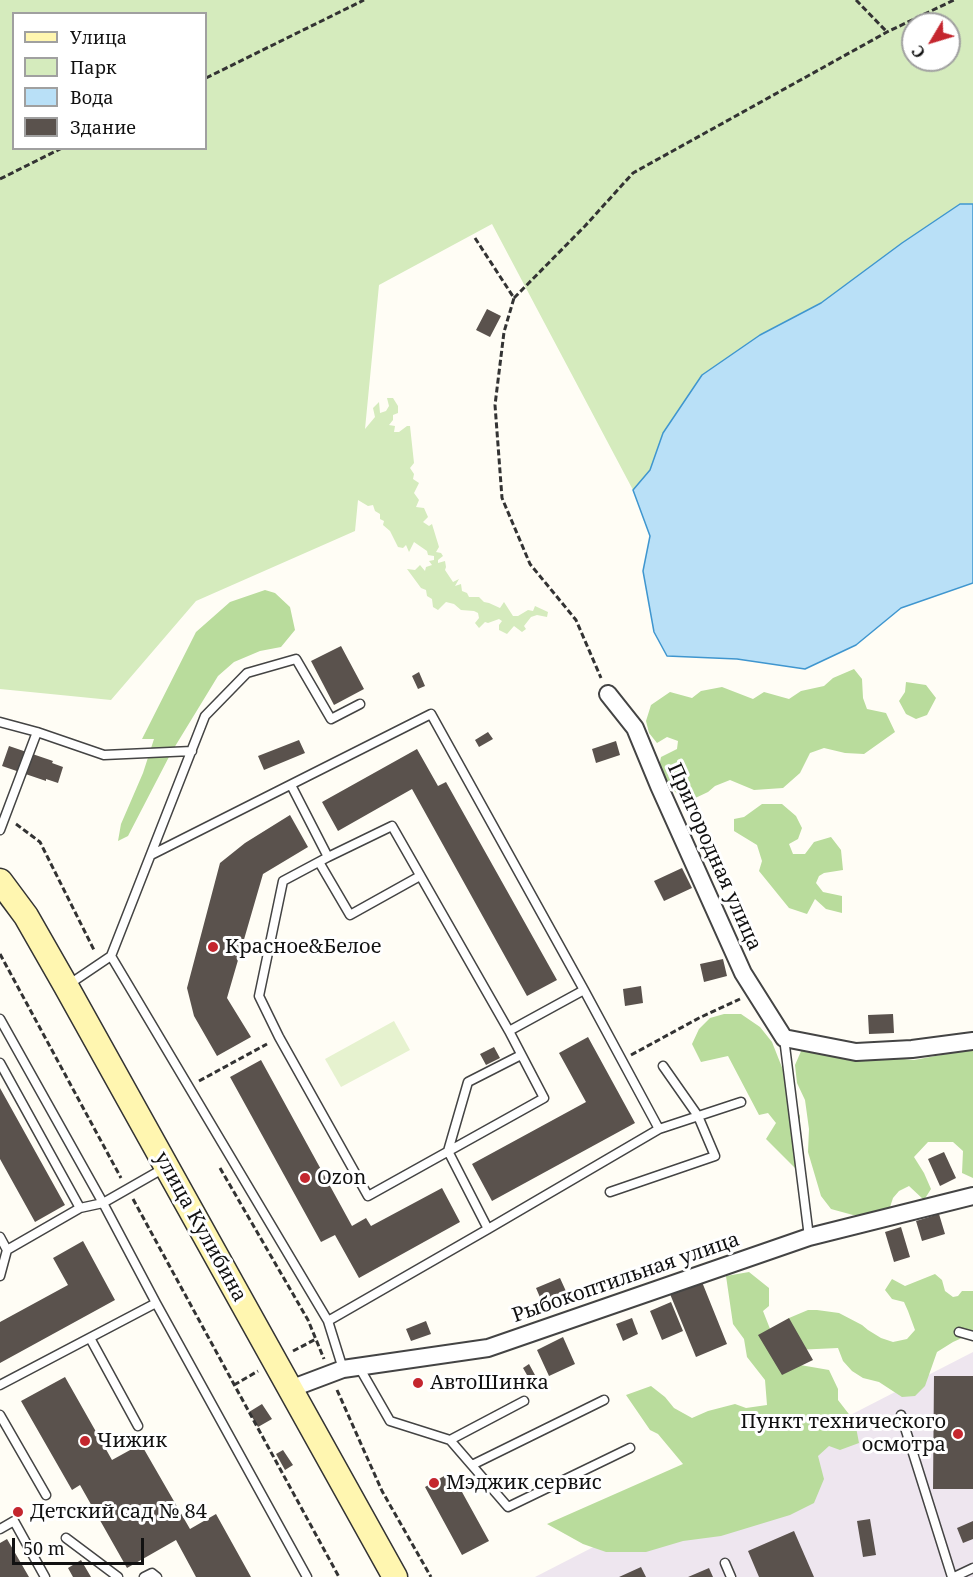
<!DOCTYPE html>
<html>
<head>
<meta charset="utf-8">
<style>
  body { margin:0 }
  #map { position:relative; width:973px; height:1577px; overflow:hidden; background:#fffdf5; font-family:"Noto Serif",serif }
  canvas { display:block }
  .legend { position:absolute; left:12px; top:12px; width:195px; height:138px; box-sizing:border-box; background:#fff; border:2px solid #a0a0a0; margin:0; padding:8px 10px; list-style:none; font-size:18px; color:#111 }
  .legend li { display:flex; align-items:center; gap:12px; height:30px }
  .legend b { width:30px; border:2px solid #a0a0a0 }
  .north { position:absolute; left:901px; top:12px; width:60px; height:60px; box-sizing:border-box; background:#fff; border:2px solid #a0a0a0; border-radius:50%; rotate:232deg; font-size:16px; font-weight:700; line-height:24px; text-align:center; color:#111 }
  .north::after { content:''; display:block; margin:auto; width:21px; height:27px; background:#c4262e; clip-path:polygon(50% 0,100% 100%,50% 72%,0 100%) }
  .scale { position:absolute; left:12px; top:1538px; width:132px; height:27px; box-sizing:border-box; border:3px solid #111; border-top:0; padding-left:8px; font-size:18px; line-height:21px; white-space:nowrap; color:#111; -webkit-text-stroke:4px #fff; paint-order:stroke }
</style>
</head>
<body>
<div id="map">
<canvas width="973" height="1577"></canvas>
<ul class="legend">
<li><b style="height:8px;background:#fff6b0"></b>Улица</li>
<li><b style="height:16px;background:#d5ebbd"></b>Парк</li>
<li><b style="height:16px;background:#b9e0f7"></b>Вода</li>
<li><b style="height:16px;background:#5a524d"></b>Здание</li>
</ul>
<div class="north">С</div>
<div class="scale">50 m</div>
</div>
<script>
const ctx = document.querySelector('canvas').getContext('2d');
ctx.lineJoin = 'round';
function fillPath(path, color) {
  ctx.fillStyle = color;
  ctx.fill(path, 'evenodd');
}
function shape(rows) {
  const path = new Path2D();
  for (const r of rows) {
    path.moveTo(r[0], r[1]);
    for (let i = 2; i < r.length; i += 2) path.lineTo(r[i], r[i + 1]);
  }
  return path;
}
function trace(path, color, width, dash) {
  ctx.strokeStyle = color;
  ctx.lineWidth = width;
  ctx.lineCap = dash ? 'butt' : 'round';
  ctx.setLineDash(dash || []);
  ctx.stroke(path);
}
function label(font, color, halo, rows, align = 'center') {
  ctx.font = font + ' "Noto Serif",serif';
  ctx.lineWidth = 6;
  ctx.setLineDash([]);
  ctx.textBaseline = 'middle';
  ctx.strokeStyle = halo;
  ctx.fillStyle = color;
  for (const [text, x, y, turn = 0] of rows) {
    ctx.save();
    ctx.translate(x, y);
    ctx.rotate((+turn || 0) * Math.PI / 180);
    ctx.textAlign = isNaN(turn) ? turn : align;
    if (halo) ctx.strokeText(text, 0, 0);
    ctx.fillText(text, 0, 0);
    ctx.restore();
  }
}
const industrial = shape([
  [973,1352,973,1577,535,1577]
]);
const green = shape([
  [0,0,973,0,973,204,960,204,902,243,821,303,760,335,663,433,650,470,633,490,492,224,379,285,365,429,375,417,373,408,379,402,380,413,386,411,389,406,387,398,393,398,398,406,398,413,393,415,393,420,389,425,395,426,394,432,399,432,407,426,410,426,414,463,410,468,414,474,413,479,419,483,414,493,419,500,416,507,424,508,428,517,423,522,429,526,432,524,439,547,436,552,441,553,443,556,438,560,438,563,445,561,446,567,445,570,453,582,459,579,455,586,461,584,462,591,467,593,469,597,479,597,484,602,489,603,500,608,504,602,513,616,518,616,528,610,533,611,535,606,548,612,547,617,537,615,531,617,524,626,526,629,522,632,514,626,507,634,499,630,499,625,502,621,499,619,488,623,485,622,479,628,475,623,479,618,478,613,474,611,461,610,454,604,446,602,438,610,433,607,432,599,427,596,426,590,421,588,407,569,415,570,420,565,425,571,426,567,432,565,429,561,434,560,434,556,428,555,427,551,414,542,409,552,406,545,403,548,398,547,390,531,383,525,384,521,380,519,380,514,375,511,373,505,368,506,358,500,355,531,196,601,111,700,0,689],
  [14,14,206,14,206,148,14,148],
  [913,24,949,24,949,60,913,60]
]);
const forest = shape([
  [265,590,275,593,290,607,295,630,281,647,260,651,234,662,218,676,171,753,128,836,118,841,121,824,143,773,154,739,142,739,196,632,230,602],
  [854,669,862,679,863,698,867,709,886,713,895,732,864,754,845,753,824,748,810,753,800,773,783,788,754,790,730,780,715,786,708,792,689,801,680,797,666,782,659,767,661,757,677,749,678,741,667,737,657,743,649,733,646,721,651,705,670,692,692,698,701,691,722,687,753,699,764,692,789,699,801,691,824,686,833,678],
  [906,682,926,685,936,698,927,715,916,719,906,714,899,701,905,692],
  [762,804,782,804,796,816,802,828,798,839,789,844,793,854,805,854,814,842,831,837,841,850,843,870,824,873,819,876,816,883,823,892,842,896,842,913,826,909,815,899,807,914,789,908,759,871,762,861,757,845,734,831,734,819,744,817],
  [724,1014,741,1014,760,1027,772,1042,785,1075,789,1094,800,1116,797,1170,766,1139,776,1123,768,1113,759,1115,728,1056,701,1062,692,1044,699,1029,710,1018],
  [802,1049,914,1060,973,1049,973,1178,962,1173,963,1151,953,1142,928,1142,914,1157,924,1173,931,1189,924,1200,909,1186,899,1191,893,1198,890,1207,870,1215,853,1215,831,1209,821,1196,808,1152,809,1129,805,1100,797,1083,795,1065],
  [749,1272,769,1288,769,1306,763,1311,783,1362,829,1370,838,1389,838,1400,855,1422,859,1443,840,1450,829,1446,818,1456,824,1479,814,1503,790,1515,721,1536,683,1541,646,1552,606,1552,583,1544,547,1524,683,1464,658,1434,650,1430,626,1395,651,1386,665,1397,674,1408,692,1418,708,1411,735,1404,746,1408,767,1405,765,1380,747,1357,744,1339,733,1324,726,1276],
  [935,1274,942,1280,945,1291,953,1297,958,1296,962,1291,973,1291,973,1333,953,1342,937,1352,925,1386,915,1396,902,1397,879,1382,863,1378,852,1371,843,1361,838,1348,795,1350,782,1332,789,1318,808,1310,817,1310,839,1313,862,1325,868,1330,881,1338,893,1342,907,1339,915,1330,908,1311,904,1302,892,1299,885,1290,892,1279,905,1286]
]);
const pitch = shape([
  [394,1021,410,1050,341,1087,325,1059]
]);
const water = shape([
  [960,204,973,204,973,583,901,608,856,645,805,669,737,659,667,656,654,632,643,571,650,536,633,490,650,470,663,433,702,375,760,335,821,303,902,243,960,204]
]);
const building = shape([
  [487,309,501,316,490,337,476,330],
  [341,646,364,689,334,705,311,661],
  [419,672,425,686,418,689,412,676],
  [488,732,493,739,479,747,475,740],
  [299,740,305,753,264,770,258,756],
  [616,741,620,755,596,763,592,749],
  [9,746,53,761,52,763,63,767,58,783,46,779,46,781,2,766],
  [417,749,438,786,446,782,557,980,527,996,412,789,338,831,322,802],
  [290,815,308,847,263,874,227,998,251,1037,217,1056,194,1016,187,988,220,863,245,843],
  [682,868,692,888,664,901,654,881],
  [723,959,727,976,704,982,700,964],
  [641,986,643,1003,625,1006,623,989],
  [893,1014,894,1033,869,1034,868,1015],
  [588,1037,635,1123,492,1201,472,1164,586,1102,559,1053],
  [494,1047,500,1058,486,1065,480,1054],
  [261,1060,352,1226,366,1218,371,1226,442,1188,460,1222,359,1278,335,1235,321,1242,230,1077],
  [0,1088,65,1205,35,1222,0,1159],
  [944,1152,956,1178,940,1186,928,1159],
  [939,1214,945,1234,922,1241,916,1221],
  [901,1227,910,1257,894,1262,885,1232],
  [83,1241,115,1300,0,1363,0,1322,68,1285,53,1258],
  [560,1278,569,1298,545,1309,536,1288],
  [702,1282,727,1344,696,1357,670,1294],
  [671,1302,683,1331,662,1340,650,1311],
  [632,1318,638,1334,623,1341,616,1324],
  [789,1318,813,1360,782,1375,758,1335],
  [426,1321,431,1334,411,1341,406,1329],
  [563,1337,575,1364,549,1376,537,1350],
  [529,1364,541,1386,535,1389,523,1368],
  [934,1376,973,1376,973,1489,933,1489],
  [65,1377,112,1460,141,1444,190,1529,216,1514,251,1577,196,1577,176,1540,127,1568,80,1485,72,1490,21,1401],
  [262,1404,272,1419,258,1427,249,1412],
  [283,1450,293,1465,285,1470,276,1454],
  [451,1472,489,1541,462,1555,425,1487],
  [870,1519,876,1555,863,1557,857,1521],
  [973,1521,973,1539,963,1543,957,1528],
  [794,1531,814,1577,759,1577,748,1551],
  [7,1539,29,1577,0,1577,0,1543],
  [81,1560,91,1577,73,1577,68,1568],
  [641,1567,646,1577,619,1577],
  [709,1568,713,1577,688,1577]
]);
const path = shape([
  [856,0,887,32],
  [206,78,364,0],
  [0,179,62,148],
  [475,238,514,298,504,332,495,405,502,498,530,564,576,620,601,678],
  [514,298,585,226,633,173,887,32,954,0],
  [16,824,40,842,95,952],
  [0,954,121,1178],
  [631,1055,699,1018,740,999],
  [199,1081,267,1044],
  [220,1168,308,1320,324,1359],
  [133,1199,339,1577],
  [293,1351,316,1339],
  [234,1385,258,1371],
  [337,1390,382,1491,431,1577]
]);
const lane = shape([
  [0,722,37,732,0,830],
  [37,732,104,755,192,751],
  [291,785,328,857,283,881,259,996,279,1037,368,1196,544,1098,509,1031,584,990],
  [151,855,431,714,584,990,659,1129,488,1229,328,1321],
  [328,857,392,826,509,1031],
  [319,862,350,915,420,876],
  [111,956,205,716,247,673,296,659,331,719,360,704],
  [68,985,111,956,328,1321,343,1369],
  [0,1019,103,1203,156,1303,307,1577],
  [784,1038,809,1237],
  [0,1063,80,1208],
  [659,1129,741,1102],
  [610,1192,715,1156,698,1116,663,1066],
  [488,1229,448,1151,468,1082,521,1055],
  [0,1237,7,1250,0,1276],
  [7,1250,80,1208,103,1203,166,1167],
  [959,1332,973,1336],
  [90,1338,138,1426],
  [359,1367,390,1421,450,1440,508,1507,630,1448],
  [0,1385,156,1303],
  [0,1415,46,1495],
  [901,1415,952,1577],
  [450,1440,524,1401],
  [472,1465,604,1400],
  [0,1529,14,1521,45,1577],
  [66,1538,118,1577],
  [725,1563,731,1577],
  [144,1577,152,1573,157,1577],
  [954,1577,973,1568]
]);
const street = shape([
  [608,694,635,728,659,786,743,973,784,1038,856,1052,912,1049,973,1041],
  [290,1389,343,1369,488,1348,809,1237,973,1196]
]);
const secondary = shape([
  [0,881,26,916,66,986,395,1577]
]);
const markers = [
  [213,947,6,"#c4262e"],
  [305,1178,6,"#c4262e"],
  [418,1383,6,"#c4262e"],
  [958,1434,6,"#c4262e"],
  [85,1441,6,"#c4262e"],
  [434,1483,6,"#c4262e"],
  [18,1512,6,"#c4262e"]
];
const streetNames = [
  ["Пригородная улица",714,857,66],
  ["улица Кулибина",200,1227,61],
  ["Рыбокоптильная улица",626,1278,-19]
];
const poiNames = [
  ["Красное&Белое",225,947],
  ["Ozon",317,1178],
  ["АвтоШинка",430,1383],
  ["Пункт технического",946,1422,"right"],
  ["осмотра",946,1445,"right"],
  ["Чижик",97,1441],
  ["Мэджик сервис",446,1483],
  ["Детский сад № 84",30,1512]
];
fillPath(industrial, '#eee6ef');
fillPath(green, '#d5ebbd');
fillPath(forest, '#b9dc9c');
fillPath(pitch, '#e6f2cf');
fillPath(water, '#b9e0f7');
trace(water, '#3f96cf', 1.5);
fillPath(building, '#5a524d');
trace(lane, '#444', 11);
trace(street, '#444', 20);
trace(secondary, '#333', 27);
trace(path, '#333', 3, [6, 3]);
trace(lane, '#fff', 8);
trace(street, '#fff', 16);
trace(secondary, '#fff6b0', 24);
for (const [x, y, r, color] of markers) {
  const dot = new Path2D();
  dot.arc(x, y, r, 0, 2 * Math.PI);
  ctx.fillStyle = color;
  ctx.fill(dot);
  trace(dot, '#fff', 2);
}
label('20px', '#111', '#fff', streetNames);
label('20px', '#111', '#fff', poiNames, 'left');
</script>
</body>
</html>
